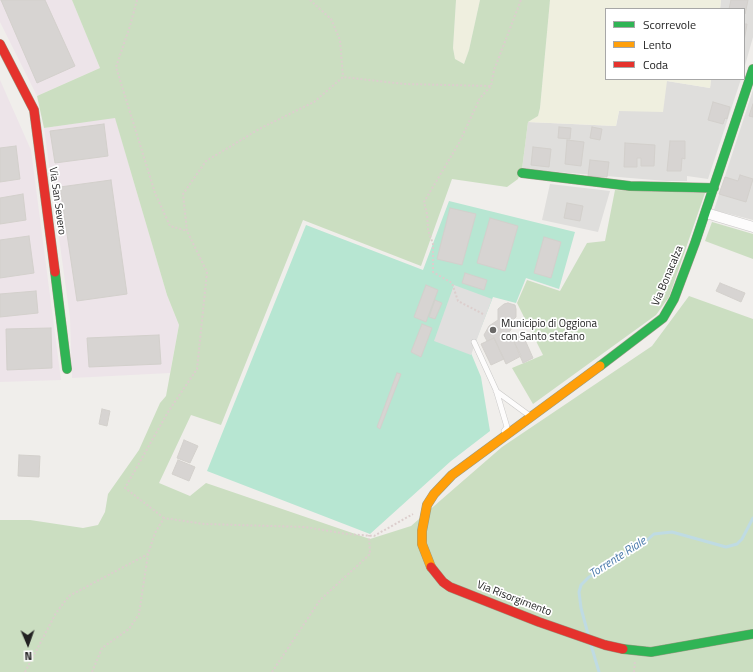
<!DOCTYPE html>
<html>
<head>
<meta charset="utf-8">
<style>
  body { margin:0 }
  #map { position:relative; width:753px; height:672px; overflow:hidden; background:#f0eeeb; font-family:"Titillium Web",sans-serif }
  canvas { display:block }
  .legend { position:absolute; left:605px; top:8px; width:140px; height:72px; box-sizing:border-box; background:#fff; border:1px solid #a7a7a7; margin:0; padding:5px 7px; list-style:none; font-size:12px; color:#222 }
  .legend li { display:flex; align-items:center; gap:8px; height:20px }
  .legend b { width:20px; border:1px solid #a7a7a7 }
  .north { position:absolute; left:8px; top:624px; width:40px; height:40px; -webkit-text-stroke:3px #fff; paint-order:stroke; rotate:178deg; font-size:11px; font-weight:700; line-height:16px; text-align:center; color:#222 }
  .north::after { content:''; display:block; margin:auto; width:14px; height:18px; background:#222; clip-path:polygon(50% 0,100% 100%,50% 72%,0 100%) }
</style>
</head>
<body>
<div id="map">
<canvas width="753" height="672"></canvas>
<ul class="legend">
<li><b style="height:5px;background:#30b455"></b>Scorrevole</li>
<li><b style="height:5px;background:#ff9f0a"></b>Lento</li>
<li><b style="height:5px;background:#e5322d"></b>Coda</li>
</ul>
<div class="north">N</div>
</div>
<script>
const ctx = document.querySelector('canvas').getContext('2d');
ctx.lineJoin = 'round';
function fillPath(path, color) {
  ctx.fillStyle = color;
  ctx.fill(path, 'evenodd');
}
function shape(rows) {
  const path = new Path2D();
  for (const r of rows) {
    path.moveTo(r[0], r[1]);
    for (let i = 2; i < r.length; i += 2) path.lineTo(r[i], r[i + 1]);
  }
  return path;
}
function trace(path, color, width, dash) {
  ctx.strokeStyle = color;
  ctx.lineWidth = width;
  ctx.lineCap = dash ? 'butt' : 'round';
  ctx.setLineDash(dash || []);
  ctx.stroke(path);
}
function label(font, color, halo, rows, align = 'center') {
  ctx.font = font + ' "Titillium Web",sans-serif';
  ctx.lineWidth = 3.5;
  ctx.setLineDash([]);
  ctx.textBaseline = 'middle';
  ctx.strokeStyle = halo;
  ctx.fillStyle = color;
  for (const [text, x, y, turn = 0] of rows) {
    ctx.save();
    ctx.translate(x, y);
    ctx.rotate((+turn || 0) * Math.PI / 180);
    ctx.textAlign = isNaN(turn) ? turn : align;
    if (halo) ctx.strokeText(text, 0, 0);
    ctx.fillText(text, 0, 0);
    ctx.restore();
  }
}
const residential = shape([
  [721,0,753,0,753,37,744,69,744,9,720,9],
  [711,79,741,79,708,179,687,176,687,181,666,181,522,169,528,122,616,126,619,111,667,81,710,88],
  [753,90,753,220,714,210],
  [550,184,610,191,598,232,542,220]
]);
const industrial = shape([
  [0,0,72,0,100,68,37,96,0,22],
  [0,80,31,150,61,380,0,382],
  [115,117,167,295,179,325,170,373,72,378,70,318,44,128]
]);
const farmland = shape([
  [456,0,480,0,469,50,464,64,455,59,453,48],
  [550,0,721,0,720,9,606,9,606,79,711,79,710,88,667,81,663,112,619,111,616,126,528,122,538,116,540,108]
]);
const forest = shape([
  [72,0,456,0,453,48,455,59,464,64,469,50,480,0,550,0,540,108,538,116,528,122,522,169,518,179,507,187,452,179,421,266,303,220,221,425,191,415,159,483,190,496,206,483,370,539,411,526,502,447,652,346,689,296,753,319,753,672,0,672,0,520,30,520,83,528,98,525,105,512,108,494,139,450,160,403,166,396,179,325,167,295,115,118,44,128,37,96,100,68],
  [615,190,705,193,669,297,656,315,533,404,512,368,543,355,517,303,527,280,560,291,587,243,605,241],
  [712,222,753,234,753,259,705,241]
]);
const pitch = shape([
  [449,201,575,232,559,289,526,278,516,303,493,297,471,353,481,377,490,431,451,461,370,534,207,471,306,225,423,270]
]);
const parking = shape([
  [454,285,492,299,471,355,434,341]
]);
const stream = shape([
  [588,634,581,608,579,592,581,585,589,577,605,569,621,555,637,549,654,534,672,532,726,547,737,544,742,539,753,518],
  [591,645,599,672]
]);
const building = shape([
  [1,0,45,0,75,66,37,83,1,0],
  [731,0,748,0,745,14,744,9,729,9,731,0],
  [744,24,747,24,744,41,744,24],
  [713,102,730,107,727,119,725,118,723,124,708,120,713,102],
  [753,104,753,117,749,116,753,104],
  [104,124,108,156,55,163,50,131,104,124],
  [559,127,571,128,570,139,558,138,559,127],
  [592,127,602,129,600,140,590,138,592,127],
  [567,140,584,142,581,166,565,164,567,140],
  [670,141,685,141,685,159,682,158,681,171,667,171,670,141],
  [625,143,655,145,654,166,641,166,641,158,637,158,637,167,624,167,625,143],
  [16,146,20,179,0,182,0,148,16,146],
  [533,147,551,149,549,167,531,165,533,147],
  [590,160,609,162,607,177,588,176,590,160],
  [740,175,753,179,746,202,719,194,725,177,738,181,740,175],
  [111,180,127,294,77,301,60,187,111,180],
  [23,194,26,220,0,224,0,198,23,194],
  [567,203,583,206,580,221,564,218,567,203],
  [450,208,476,214,462,265,437,259,450,208],
  [490,218,518,226,505,271,477,263,490,218],
  [29,236,34,273,0,278,0,240,29,236],
  [544,237,561,242,551,278,534,273,544,237],
  [465,273,487,280,484,290,462,283,465,273],
  [720,283,745,293,741,302,716,291,720,283],
  [426,285,438,290,426,322,414,317,426,285],
  [36,291,38,313,0,317,0,294,36,291],
  [435,300,442,303,435,319,429,317,435,300],
  [508,303,515,305,516,309,516,317,510,323,511,330,509,331,521,356,506,364,494,338,487,341,484,335,489,326,498,320,498,309,504,304,508,303],
  [422,324,432,328,421,357,411,352,422,324],
  [51,328,52,368,7,370,6,329,51,328],
  [522,333,533,358,523,363,512,337,522,333],
  [159,335,161,364,89,367,87,338,159,335],
  [494,338,504,359,491,365,481,344,494,338],
  [397,373,401,374,380,429,377,427,397,373],
  [102,409,110,411,107,426,99,424,102,409],
  [184,440,198,446,190,463,177,458,184,440],
  [19,455,40,456,39,477,18,476,19,455],
  [178,460,195,467,189,481,172,474,178,460]
]);
const path = shape([
  [137,0,130,26,116,67,155,193,170,226,187,231],
  [310,0,331,19,340,40,343,77],
  [483,314,458,301,452,283,433,272,433,244,428,230,427,214,424,202,459,143,480,98,491,86,494,70,521,0],
  [164,518,125,488,168,412,197,369,207,272,187,231,183,194,206,161,261,128,314,102,343,77,404,84,491,86],
  [25,672,56,613,69,596,148,554,155,533,164,518,204,524,305,527,347,534,374,536,413,514],
  [92,672,102,648,129,629,139,614,148,554],
  [272,672,320,600,370,554,369,535],
  [634,672,635,661]
]);
const lane = shape([
  [474,342,496,390,507,427,504,431],
  [496,391,530,416]
]);
const street = shape([
  [706,213,753,227]
]);
const fast = shape([
  [522,173,630,186,714,188],
  [55,272,67,369],
  [600,366,663,318,674,299,695,243,753,69],
  [623,649,651,652,753,634]
]);
const slow = shape([
  [431,567,422,544,422,531,427,505,434,494,452,475,600,366]
]);
const jam = shape([
  [0,44,34,110,55,272],
  [431,567,443,582,450,587,539,622,605,645,623,649]
]);
const markers = [
  [493,330,4,"#6a6968"]
];
const streetNames = [
  ["Via San Severo",57,201,82],
  ["Via Bonacalza",668,276,-67],
  ["Via Risorgimento",514,599,21]
];
const poiNames = [
  ["Municipio di Oggiona",501,324],
  ["con Santo stefano",501,337]
];
const waterNames = [
  ["Torrente Riale",618,558,-33]
];
fillPath(residential, '#dfdedc');
fillPath(industrial, '#ede4e9');
fillPath(farmland, '#efefdf');
fillPath(forest, '#cbdec1');
fillPath(pitch, '#b7e6d2');
fillPath(parking, '#e0dfde');
trace(stream, '#bfdbe3', 3);
fillPath(building, '#d7d4d2');
trace(building, '#d3d0cc', 1);
trace(lane, '#c9c8c7', 6);
trace(street, '#c9c8c7', 11);
trace(fast, '#999a82', 10);
trace(slow, '#999a82', 10);
trace(jam, '#999a82', 10);
trace(path, '#dccecd', 2, [2, 2]);
trace(lane, '#fdfcfc', 5);
trace(street, '#fdfcfc', 10);
trace(fast, '#30b455', 9);
trace(slow, '#ff9f0a', 9);
trace(jam, '#e5322d', 9);
for (const [x, y, r, color] of markers) {
  const dot = new Path2D();
  dot.arc(x, y, r, 0, 2 * Math.PI);
  ctx.fillStyle = color;
  ctx.fill(dot);
  trace(dot, '#fff', 1.5);
}
label('11px', '#222', '#fff', streetNames);
label('11px', '#222', '#fff', poiNames, 'left');
label('italic 12px', '#4a7aab', '#fff', waterNames);
</script>
</body>
</html>
